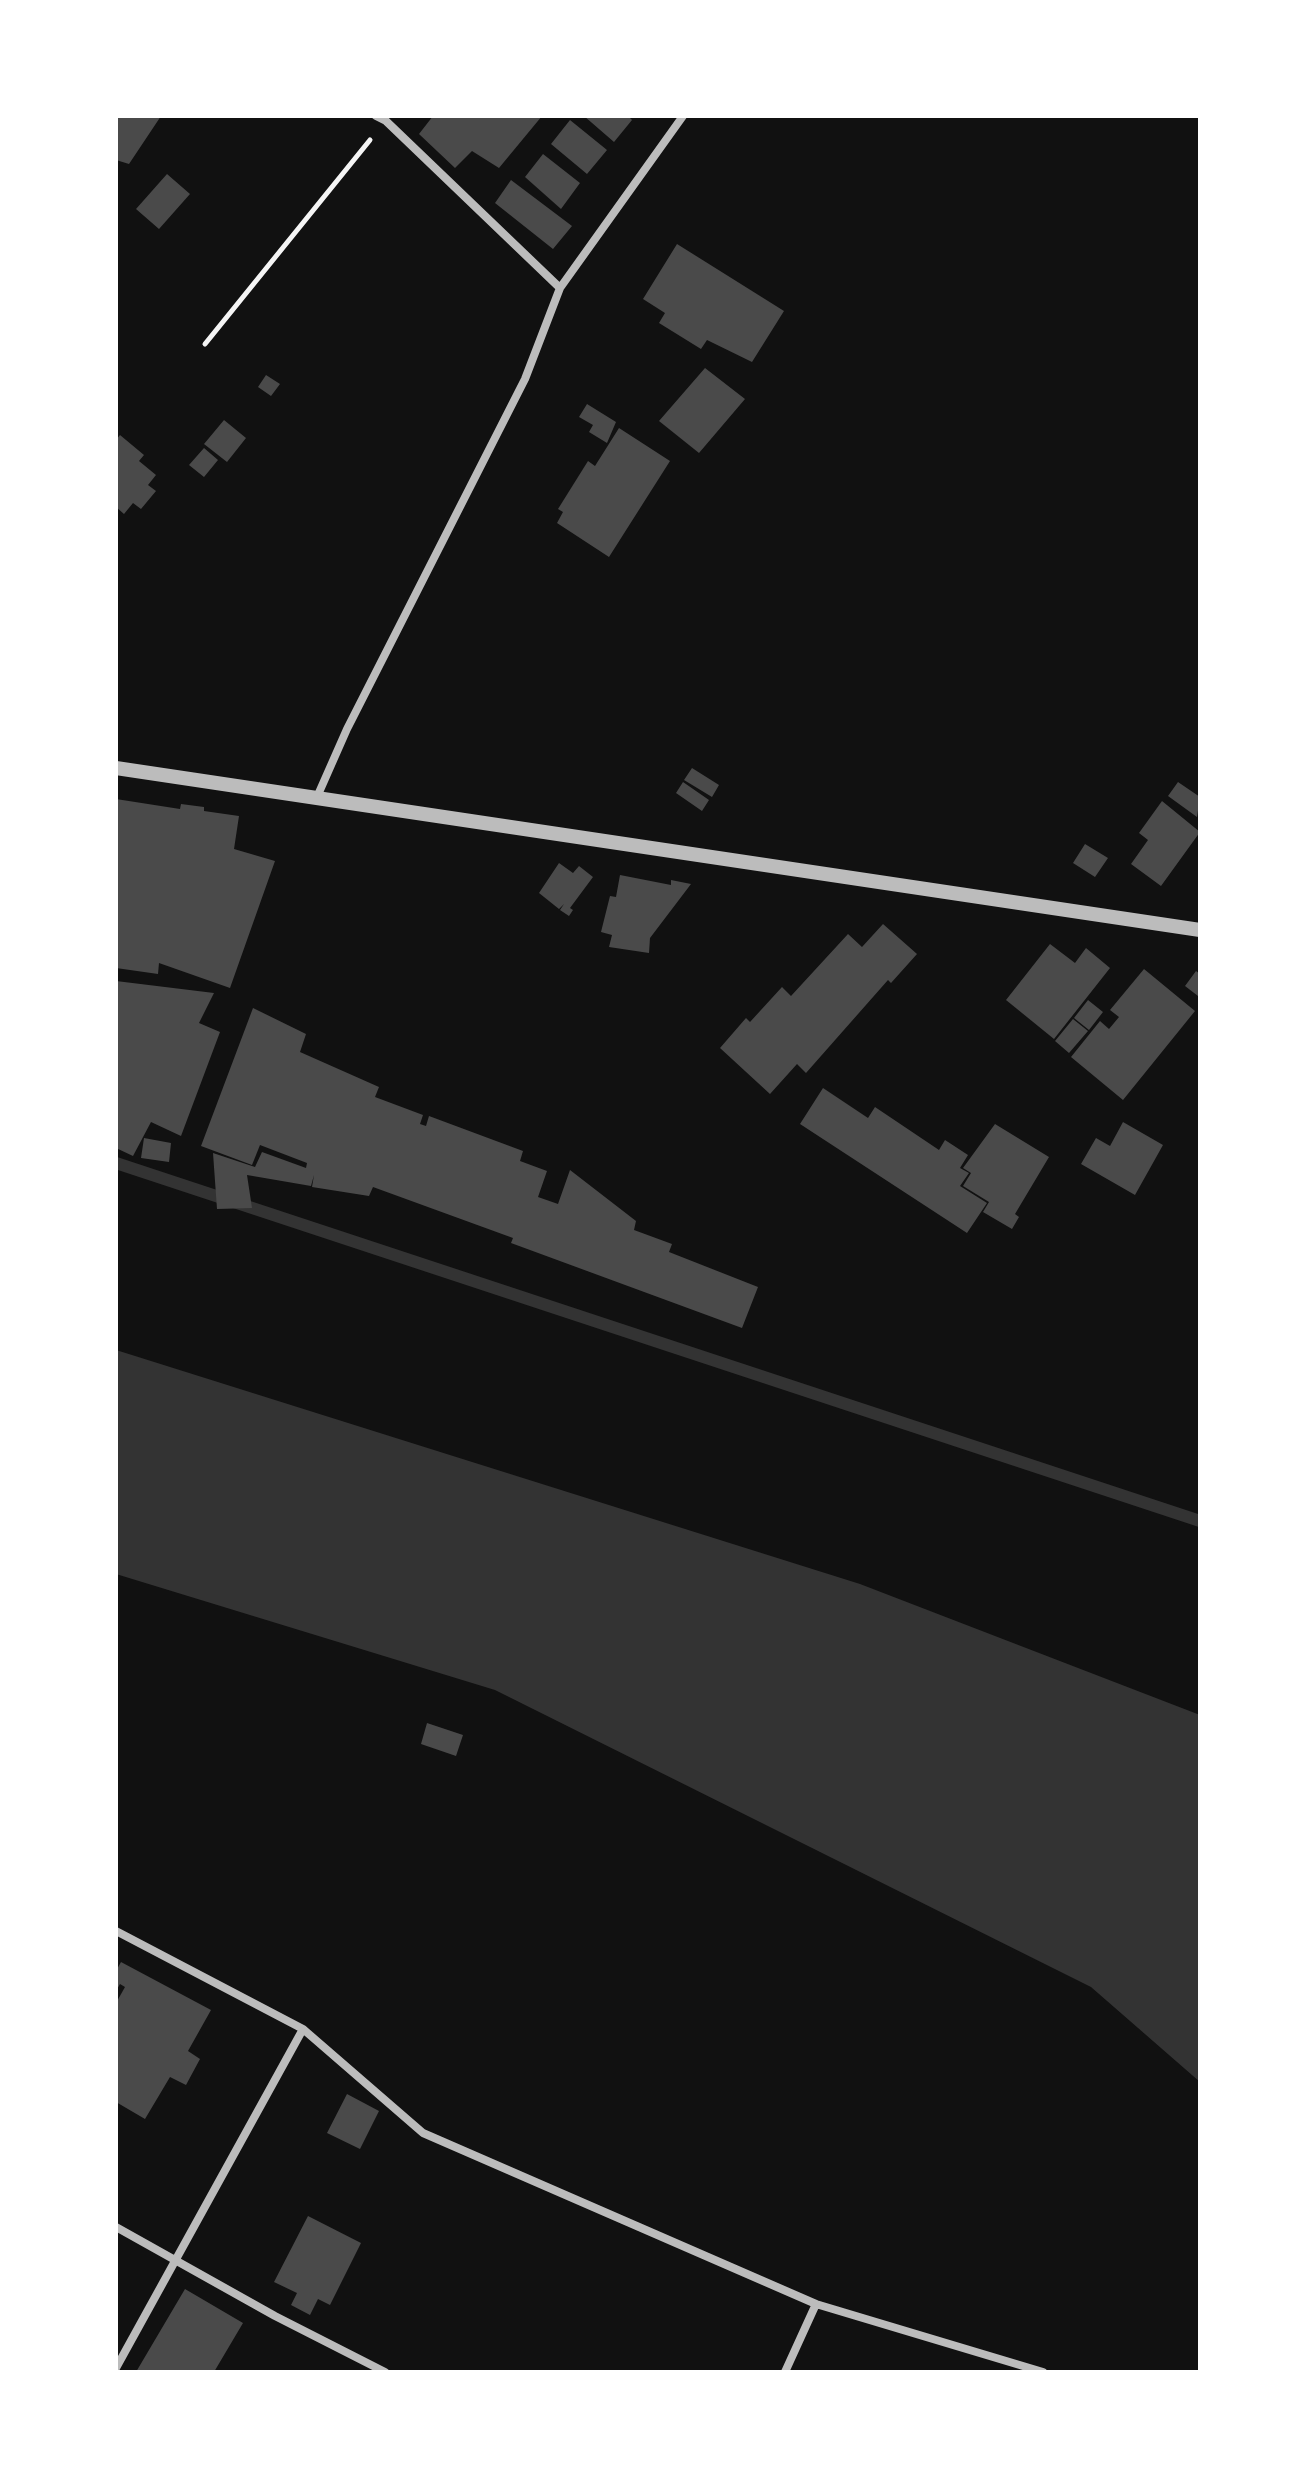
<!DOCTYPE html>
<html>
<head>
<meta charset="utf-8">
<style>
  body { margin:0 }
  #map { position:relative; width:1316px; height:2488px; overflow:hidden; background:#111; font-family:Arial,sans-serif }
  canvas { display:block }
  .frame { position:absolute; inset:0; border:118px solid #fff; pointer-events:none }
</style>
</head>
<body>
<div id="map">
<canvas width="1316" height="2488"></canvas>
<div class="frame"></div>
</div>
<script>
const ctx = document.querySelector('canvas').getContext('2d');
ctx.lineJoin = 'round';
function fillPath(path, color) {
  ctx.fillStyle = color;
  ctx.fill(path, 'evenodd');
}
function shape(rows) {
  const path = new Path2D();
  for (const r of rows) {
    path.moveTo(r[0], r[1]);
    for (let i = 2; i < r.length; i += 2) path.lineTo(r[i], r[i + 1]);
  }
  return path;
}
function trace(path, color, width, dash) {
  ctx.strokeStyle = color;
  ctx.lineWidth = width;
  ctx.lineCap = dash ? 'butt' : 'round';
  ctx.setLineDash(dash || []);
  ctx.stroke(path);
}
const water = shape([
  [116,1350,860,1584,1200,1715,1200,2082,1091,1987,495,1690,116,1574]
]);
const stream = shape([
  [116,1163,1200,1521]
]);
const building = shape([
  [116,116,161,116,129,164,116,160],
  [433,116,542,116,499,168,472,151,455,168,419,134],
  [584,116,628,116,632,120,614,142],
  [570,120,607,150,587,174,551,144],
  [543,154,580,183,561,209,525,177],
  [167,174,190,194,159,229,136,209],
  [511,180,572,226,553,249,495,203],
  [677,244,784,311,752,362,707,340,701,349,659,323,665,313,643,299],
  [705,368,745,399,699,453,659,421],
  [266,375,280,384,271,396,258,387],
  [587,404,616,422,607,443,589,432,593,425,579,417],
  [224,420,246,438,227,462,204,444],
  [619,428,670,461,609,557,557,523,563,512,558,509,588,461,595,466],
  [120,435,144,455,139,461,156,475,148,485,156,491,141,509,133,503,124,514,116,507,116,440],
  [204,448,218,460,204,477,189,465],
  [692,768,719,785,712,797,684,780],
  [683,782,709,800,702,811,676,793],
  [1178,782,1200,797,1197,817,1168,796],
  [116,799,180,809,181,804,204,807,204,811,239,816,234,849,275,861,230,988,159,963,158,974,116,968],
  [1162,801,1200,832,1161,886,1131,864,1148,840,1139,833],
  [1085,844,1108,858,1095,877,1073,863],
  [559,863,573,873,579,866,593,877,570,908,573,910,569,916,560,910,564,904,559,909,539,893],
  [620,875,671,885,671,880,691,884,650,938,649,953,609,947,612,935,601,932,610,896,616,897],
  [883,924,917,954,891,983,888,980,806,1073,797,1064,770,1094,720,1048,746,1018,750,1022,782,987,791,996,848,934,862,947],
  [1050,944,1075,963,1086,948,1110,968,1054,1039,1006,1000],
  [1144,969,1195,1011,1123,1100,1071,1057,1100,1021,1109,1029,1119,1017,1110,1010],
  [1196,971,1200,974,1198,996,1185,986],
  [116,981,214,993,199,1023,220,1032,181,1136,151,1122,133,1156,116,1148],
  [1088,1000,1103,1012,1089,1030,1074,1018],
  [253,1008,306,1034,300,1052,379,1087,375,1097,423,1115,420,1124,426,1126,429,1116,523,1151,520,1161,547,1171,538,1197,558,1204,570,1170,636,1221,634,1230,672,1244,669,1252,758,1287,742,1328,511,1243,513,1238,373,1187,369,1196,312,1187,314,1175,311,1186,247,1175,252,1208,217,1209,213,1153,255,1167,262,1152,306,1168,307,1163,260,1145,252,1165,201,1146],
  [1073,1019,1088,1031,1069,1053,1055,1041],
  [823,1088,868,1118,875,1107,939,1150,945,1140,968,1155,960,1168,969,1173,960,1186,987,1203,967,1233,800,1124],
  [1123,1122,1163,1145,1135,1195,1081,1164,1096,1138,1110,1146],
  [995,1124,1049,1157,1015,1214,1019,1217,1012,1229,983,1212,989,1202,963,1186,971,1173,963,1168],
  [144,1138,171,1143,169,1162,141,1158],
  [427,1723,463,1735,456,1756,421,1744],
  [121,1962,211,2010,188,2051,200,2059,186,2085,170,2077,145,2119,116,2102,116,2003,125,1987,120,1984,116,1991,116,1971],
  [347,2094,379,2111,360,2149,327,2133],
  [308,2216,361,2243,330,2305,318,2299,310,2315,291,2305,297,2293,274,2282],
  [185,2289,243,2323,214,2372,136,2372]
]);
const path = shape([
  [205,344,370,140]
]);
const minor = shape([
  [376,116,386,121,560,288],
  [317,797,347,729,525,379,560,288,683,116],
  [116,1931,303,2029,423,2133,816,2304,1043,2372],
  [116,2227,275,2316,385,2372],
  [116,2368,303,2029],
  [785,2372,816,2304]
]);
const tertiary = shape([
  [116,768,1200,930]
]);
fillPath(water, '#333');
trace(stream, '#333', 12);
fillPath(building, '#4a4a4a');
trace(path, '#f5f5f5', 5);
trace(minor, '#bcbcbc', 8);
trace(tertiary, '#bcbcbc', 14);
</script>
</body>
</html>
